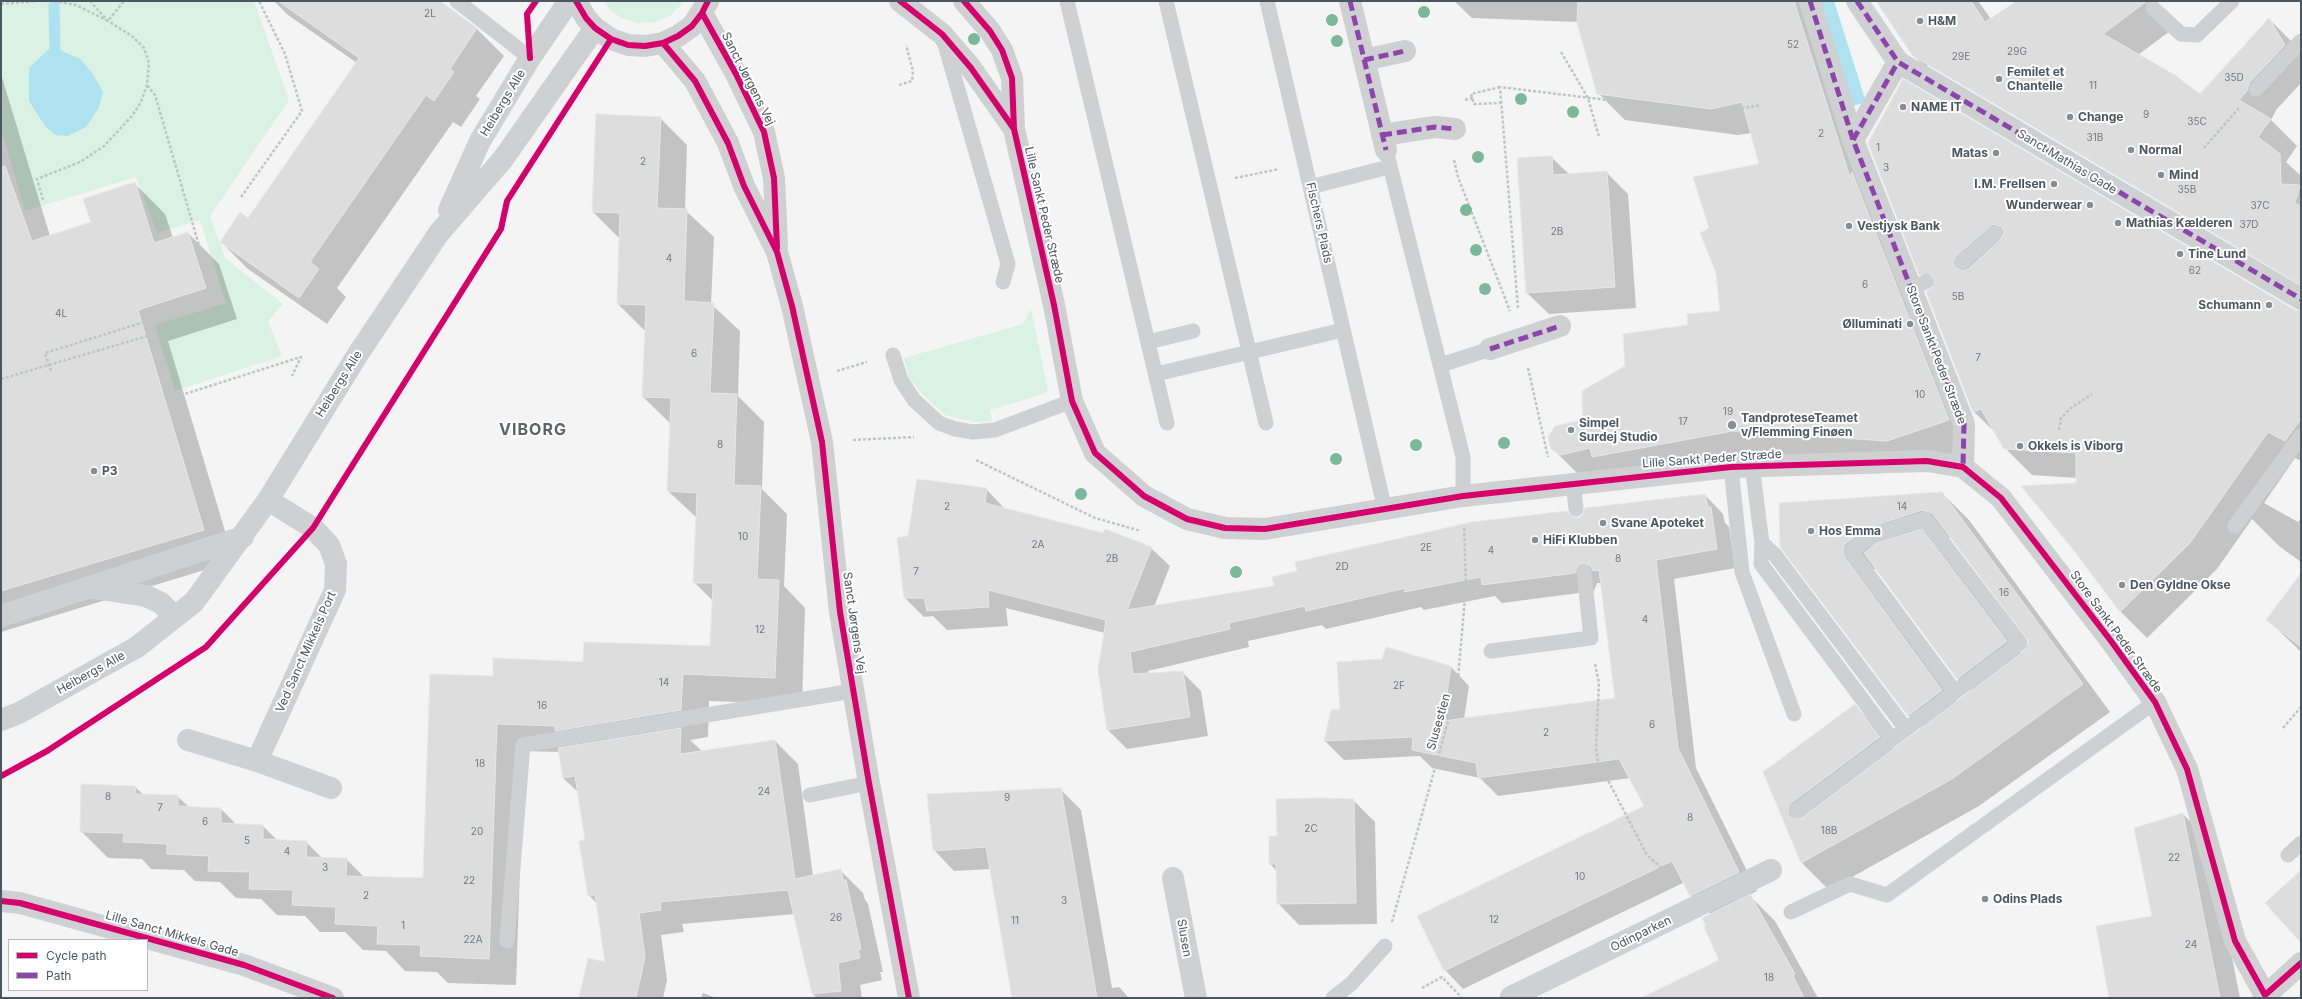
<!DOCTYPE html>
<html>
<head>
<meta charset="utf-8">
<style>
  body { margin:0 }
  #map { position:relative; width:2302px; height:999px; overflow:hidden; background:#f4f4f4; font-family:Inter,sans-serif }
  canvas { display:block }
  .frame { position:absolute; inset:0; border:2px solid #4a5661; pointer-events:none }
  .legend { position:absolute; left:8px; top:939px; width:140px; height:52px; box-sizing:border-box; background:#fff; border:1px solid #b7bbc0; margin:0; padding:5px 7px; list-style:none; font-size:12px; color:#4a5661 }
  .legend li { display:flex; align-items:center; gap:8px; height:20px }
  .legend b { width:20px; border:1px solid #b7bbc0 }
</style>
</head>
<body>
<div id="map">
<canvas width="2302" height="999"></canvas>
<div class="frame"></div>
<ul class="legend">
<li><b style="height:5px;background:#d6006c"></b>Cycle path</li>
<li><b style="height:5px;background:#8e44ad"></b>Path</li>
</ul>
</div>
<script>
const ctx = document.querySelector('canvas').getContext('2d');
ctx.lineJoin = 'round';
function fillPath(path, color) {
  ctx.fillStyle = color;
  ctx.fill(path, 'evenodd');
}
function shape(rows) {
  const path = new Path2D();
  for (const r of rows) {
    path.moveTo(r[0], r[1]);
    for (let i = 2; i < r.length; i += 2) path.lineTo(r[i], r[i + 1]);
  }
  return path;
}
function trace(path, color, width, dash) {
  ctx.strokeStyle = color;
  ctx.lineWidth = width;
  ctx.lineCap = dash ? 'butt' : 'round';
  ctx.setLineDash(dash || []);
  ctx.stroke(path);
}
function label(font, color, halo, rows, align = 'center') {
  ctx.font = font + ' Inter,sans-serif';
  ctx.lineWidth = 4;
  ctx.setLineDash([]);
  ctx.textBaseline = 'middle';
  ctx.strokeStyle = halo;
  ctx.fillStyle = color;
  for (const [text, x, y, turn = 0] of rows) {
    ctx.save();
    ctx.translate(x, y);
    ctx.rotate((+turn || 0) * Math.PI / 180);
    ctx.textAlign = isNaN(turn) ? turn : align;
    if (halo) ctx.strokeText(text, 0, 0);
    ctx.fillText(text, 0, 0);
    ctx.restore();
  }
}
const green = shape([
  [1,1,254,1,289,100,210,216,225,258,283,304,268,321,282,356,175,391,155,325,226,303,200,220,157,233,136,177,25,211,1,128],
  [604,1,684,1,671,15,656,22,639,23,623,19,610,10],
  [1031,309,1048,390,1043,394,990,410,992,421,974,422,945,415,922,394,909,377,904,358,1023,324]
]);
const water = shape([
  [1817,1,1834,1,1866,102,1850,107],
  [55,48,80,59,93,74,103,92,99,107,86,127,67,136,55,135,45,126,29,101,29,68,49,49]
]);
const shadow = shape([
  [274,1,438,1,477,29,504,56,476,96,480,99,461,127,453,122,337,288,346,297,327,324,248,269,221,242,248,219,357,63,288,15],
  [1454,1,1811,1,1879,200,1975,447,1915,468,1579,475,1552,448,1584,421,1626,367,1689,326,1721,312,1711,229,1760,165,1751,133,1738,135,1625,120,1598,93,1578,22,1472,18],
  [1878,1,1978,1,1991,19,2019,1,2156,1,2174,28,2138,55,2200,95,2269,19,2296,46,2301,54,2301,83,2276,110,2271,120,2297,146,2286,162,2301,176,2301,285,1927,64,1927,66,2301,287,1941,83,1914,56],
  [1,74,50,236,92,222,134,183,165,214,173,238,188,233,219,264,237,319,168,341,234,561,1,632],
  [660,118,687,145,685,210,714,237,711,304,740,331,738,396,764,422,762,489,787,514,784,586,805,608,802,704,709,701,708,737,690,740,703,752,775,741,798,764,813,876,840,870,863,893,865,900,868,904,883,972,880,972,882,980,860,985,862,998,817,998,813,994,795,914,682,924,684,932,661,935,667,980,663,998,580,998,606,963,597,904,589,895,586,841,579,793,563,778,560,752,524,751,516,985,448,983,437,972,405,971,386,951,363,950,345,932,320,932,305,916,277,915,261,899,236,898,220,882,195,881,184,870,151,869,142,859,108,858,81,831,135,787,144,795,177,796,189,807,221,809,237,825,263,826,278,841,306,842,323,859,346,859,364,877,424,879,494,677,584,663,711,647,713,601,694,582,697,518,668,491,671,424,643,397,645,331,618,304,620,239,593,212],
  [1869,143,2301,312,2301,461,2295,458,2264,503,2298,522,2301,518,2301,562,2279,546,2252,519,2217,569,2147,638,2120,611,2077,483,2077,478,2032,475,2005,448,1998,435,1973,411,1934,288,1920,274],
  [1551,157,1570,175,1606,172,1628,194,1636,308,1549,314,1527,293],
  [986,489,1005,509,1151,548,1170,566,1154,607,1275,586,1567,512,1574,518,1578,519,1705,495,1723,514,1725,523,1729,527,1735,568,1674,579,1696,768,1757,891,1749,895,1775,921,1818,998,1644,998,1720,960,1707,926,1711,914,1691,895,1685,882,1463,989,1445,970,1645,807,1630,778,1498,796,1480,778,1432,768,1420,756,1344,760,1325,741,1341,710,1451,667,1469,686,1464,719,1616,699,1601,583,1597,583,1594,591,1502,603,1495,596,1424,610,1421,607,1326,629,1322,625,1248,641,1249,647,1148,671,1148,674,1182,672,1201,691,1208,736,1127,749,1108,730,1099,670,1105,633,1006,608,1008,626,947,630,933,616,924,617,905,598,909,537],
  [1942,493,1969,520,2110,712,1979,806,1829,890,1802,863,1764,772,1855,706,1882,733,1894,750,1922,729,1909,716,1781,547],
  [1951,537,2030,642,2026,651,2022,654,1948,558,1933,542],
  [1876,568,1958,679,1971,692,1957,702,1870,584,1872,571],
  [2301,575,2301,652,2268,620],
  [1060,789,1081,810,1112,988,1119,987,1129,998,1014,998,991,869,954,871,934,850],
  [1353,800,1375,822,1377,924,1299,925,1278,903,1277,871,1270,864],
  [2183,814,2209,841,2240,998,2110,998,2153,917],
  [703,993,716,998,701,998]
]);
const stream = shape([
  [54,5,55,48]
]);
const building = shape([
  [278,1,440,1,477,28,450,69,454,72,434,101,426,95,310,262,319,269,299,298,220,242,240,212,248,218,359,58,278,1],
  [1578,1,1794,1,1850,177,1852,172,1949,420,1887,441,1733,431,1592,457,1590,448,1561,455,1551,449,1548,437,1555,426,1583,420,1582,391,1625,366,1623,334,1688,325,1687,314,1720,311,1716,273,1700,233,1709,228,1693,177,1759,164,1742,102,1711,109,1597,94,1577,23,1578,1],
  [1876,1,1971,1,1985,22,2017,1,2147,1,2103,34,2175,75,2200,94,2269,18,2285,45,2249,83,2247,91,2239,100,2271,119,2258,137,2280,154,2281,184,2300,185,2295,203,2301,207,2301,284,1913,56,1876,1],
  [1903,79,2295,310,2301,311,2301,419,2285,441,2268,432,2190,543,2120,612,2072,548,2021,486,2076,483,2076,453,2004,449,1981,409,1973,412,1926,292,1933,287,1934,279,1928,273,1919,275,1868,143,1903,79],
  [1993,224,2002,227,2004,232,2001,239,1968,269,1963,271,1956,268,1953,263,1956,256,1993,224],
  [596,114,661,117,657,208,687,209,684,301,714,303,710,393,737,394,734,485,761,486,757,579,779,580,775,678,683,674,681,710,555,731,555,726,497,724,489,959,420,956,421,945,377,944,378,926,335,924,336,907,292,905,293,890,249,889,250,872,208,871,209,856,167,854,167,844,123,842,124,833,80,832,81,784,136,786,135,794,178,795,178,806,221,808,221,823,263,825,263,839,307,841,306,857,347,858,346,876,423,878,430,674,493,676,493,658,583,662,584,642,710,646,713,583,693,583,697,493,667,491,671,398,642,397,646,305,617,304,620,213,592,212,596,114],
  [1552,156,1553,175,1607,171,1615,287,1526,293,1517,158,1552,156],
  [5,166,32,241,91,222,83,199,135,182,154,243,188,232,206,288,138,310,204,530,1,591,1,167,5,166],
  [917,479,987,488,985,503,1103,533,1105,529,1152,547,1127,610,1274,586,1272,577,1297,571,1295,562,1472,522,1567,511,1572,517,1577,518,1582,516,1585,508,1705,494,1708,507,1711,507,1717,549,1656,560,1678,748,1739,872,1690,896,1672,861,1444,971,1417,916,1644,806,1619,759,1478,778,1476,763,1412,750,1413,737,1324,741,1331,710,1340,709,1337,662,1382,659,1386,647,1451,666,1443,721,1615,698,1599,570,1593,571,1591,566,1583,563,1578,565,1575,573,1482,585,1481,577,1404,592,1406,588,1306,611,1305,606,1229,623,1230,629,1130,652,1133,674,1183,671,1190,717,1107,730,1098,670,1106,620,988,590,989,607,927,611,924,598,904,598,897,538,908,536,917,479],
  [1942,492,2083,684,1952,779,1801,863,1763,772,1855,704,1880,737,1790,804,1788,808,1789,816,1793,819,1801,818,2025,650,2029,642,1932,513,1922,510,1867,528,1845,544,1843,548,1844,556,1942,690,1908,716,1780,547,1779,503,1942,492],
  [1922,529,2007,641,1957,679,1864,553,1876,543,1922,529],
  [2301,573,2301,647,2266,620,2301,573],
  [681,728,680,754,775,740,795,879,841,869,843,880,846,880,861,949,858,950,860,958,838,963,841,991,812,994,788,890,660,902,661,910,639,913,645,957,636,998,579,998,588,958,605,962,595,895,588,896,579,841,585,840,575,776,563,778,558,748,681,728],
  [1061,788,1097,998,1012,998,986,847,933,851,927,794,1061,788],
  [1321,798,1354,799,1356,903,1277,904,1276,864,1269,864,1269,836,1277,836,1276,799,1321,798],
  [2183,813,2220,998,2109,998,2096,926,2152,916,2134,828,2183,813],
  [2301,870,2301,943,2265,903,2301,870],
  [1750,894,1795,974,1793,976,1804,998,1641,998,1719,960,1704,927,1706,926,1702,918,1750,894]
]);
const path = shape([
  [54,1,76,5,108,21,124,1],
  [1,4,37,1],
  [1561,52,1588,98,1599,137],
  [899,85,912,81,913,71,906,45],
  [1500,87,1471,94,1474,104,1502,103],
  [1465,100,1473,98],
  [2204,148,2239,108],
  [1454,160,1458,177,1510,311],
  [1235,178,1279,169],
  [241,197,302,111,285,54,259,1],
  [43,200,37,179,80,162,104,146,132,116,141,102,147,85,149,63,144,48,132,36,108,21,90,1],
  [1518,308,1500,87,1714,113,1761,105],
  [1528,368,1548,457],
  [51,371,45,353,215,300,155,95,147,85],
  [837,371,867,362],
  [1,379,151,335,169,399,301,357,292,376],
  [2059,430,2061,418,2071,408,2092,394],
  [853,440,914,437],
  [976,460,1095,518,1141,531],
  [1595,664,1599,683,1596,748,1598,761,1647,855,1666,872,1673,884],
  [2283,728,2301,707],
  [1392,922,1457,689,1466,587,1464,526],
  [1422,988,1442,977,1462,998]
]);
const service = shape([
  [457,1,530,58],
  [1067,1,1167,423],
  [1166,1,1266,423],
  [1267,1,1385,510],
  [2153,8,2181,34,2197,35,2232,1],
  [944,41,1008,264,1003,282],
  [2256,89,2301,41],
  [1386,150,1460,445,1463,457,1463,496],
  [1310,187,1389,167],
  [1962,262,1995,233],
  [1911,288,1926,282],
  [1148,342,1193,331],
  [893,355,901,380,914,400,939,423,955,429,973,432,995,430,1072,401],
  [1441,365,1490,349],
  [1156,374,1343,330],
  [1752,465,1762,543,1761,564,1892,739],
  [1731,467,1742,572,1794,714],
  [1573,483,1576,509],
  [2235,526,2301,436],
  [1762,543,1775,555,1906,729],
  [1491,651,1591,638,1584,572],
  [810,795,869,783],
  [1796,811,1906,729,1955,692,2020,643,1925,519,1872,535,1851,551,1955,692],
  [2288,855,2301,843],
  [1791,912,1850,884,1887,895,2155,702],
  [507,941,523,745,853,691],
  [1333,998,1351,984,1385,946]
]);
const pedestrian = shape([
  [1350,1,1386,150],
  [1810,1,1853,140,1964,424,1963,467],
  [1857,1,1898,62,2301,299],
  [1364,60,1405,51],
  [1382,135,1435,127,1455,129],
  [1853,140,1898,62],
  [1490,349,1560,326]
]);
const minor = shape([
  [900,1,942,34,971,68,1014,129],
  [964,1,990,31,1002,50,1012,78,1014,129,1054,305,1072,401,1095,453,1144,496,1187,519,1225,528,1265,529,1463,496,1731,467,1927,461,1963,467,2001,498,2111,641,2155,702,2187,769,2235,941,2265,995],
  [449,210,480,141,530,58,569,1],
  [94,588,146,596,161,603,175,617],
  [1,616,243,537],
  [1,720,19,713,137,647,194,602,268,500,358,354,439,233,503,159,595,28],
  [188,740,257,761,331,788],
  [257,761,335,590,336,564,329,545,313,528,268,500],
  [1173,878,1196,998],
  [1511,997,1771,870],
  [2263,998,2301,963]
]);
const tertiary = shape([
  [576,1,586,18,595,28,611,39,628,45,645,46,663,43,678,36,692,26,708,2],
  [702,13,736,74,764,132,774,178,777,245],
  [663,43,695,81,728,143,744,186,777,252,792,306,822,442,840,612,869,783,909,998]
]);
const secondary = shape([
  [1,901,20,903,244,965,333,998]
]);
const quiet = shape([
  [1350,1,1386,150],
  [1810,1,1853,140,1964,424,1963,467],
  [1857,1,1898,62,2301,299],
  [1364,60,1405,51],
  [1382,135,1435,127,1455,129],
  [1853,140,1898,62],
  [1490,349,1560,326]
]);
const cycleway = shape([
  [576,1,586,18,595,28,611,39,628,45,645,46,663,43,678,36,692,26,702,13,708,1],
  [900,1,942,34,971,68,1014,129],
  [964,1,990,31,1002,50,1012,78,1014,129,1054,305,1072,401,1095,453,1144,496,1187,519,1225,528,1265,529,1463,496,1731,467,1927,461,1963,467,2001,498,2111,641,2155,702,2187,769,2235,941,2265,995,2301,963],
  [702,13,736,74,764,132,774,178,777,248],
  [663,43,695,81,728,143,744,186,777,252,792,306,822,442,840,612,869,783,909,998],
  [530,58,527,14,536,1],
  [1,776,47,751,206,647,313,528,501,229,507,201,611,39],
  [1,901,20,903,244,965,333,998]
]);
const trees = [
  [1424,12],
  [1332,20],
  [974,39],
  [1337,41],
  [1521,99],
  [1573,112],
  [1478,157],
  [1466,210],
  [1476,250],
  [1485,289],
  [1504,443],
  [1416,445],
  [1336,459],
  [1081,494],
  [1236,572]
];
const markers = [
  [1920,21,4,"#868d94"],
  [1999,79,4,"#868d94"],
  [1903,107,4,"#868d94"],
  [2070,117,4,"#868d94"],
  [2131,150,4,"#868d94"],
  [1996,153,4,"#868d94"],
  [2161,175,4,"#868d94"],
  [2054,184,4,"#868d94"],
  [2090,205,4,"#868d94"],
  [2118,223,4,"#868d94"],
  [1849,226,4,"#868d94"],
  [2180,254,4,"#868d94"],
  [2269,305,4,"#868d94"],
  [1910,324,4,"#868d94"],
  [1732,425,5,"#868d94"],
  [1571,430,4,"#868d94"],
  [2020,446,4,"#868d94"],
  [94,471,4,"#868d94"],
  [1603,523,4,"#868d94"],
  [1811,531,4,"#868d94"],
  [1535,540,4,"#868d94"],
  [2122,585,4,"#868d94"],
  [1985,899,4,"#868d94"]
];
const numberNames = [
  ["2L",430,14],
  ["52",1793,45],
  ["29G",2017,52],
  ["29E",1961,57],
  ["35D",2234,78],
  ["11",2093,86],
  ["9",2146,115],
  ["35C",2197,122],
  ["2",1821,134],
  ["31B",2095,138],
  ["1",1878,148],
  ["2",643,162],
  ["3",1886,168],
  ["35B",2187,190],
  ["37C",2260,206],
  ["37D",2249,225],
  ["2B",1557,232],
  ["4",669,259],
  ["62",2195,271],
  ["6",1865,285],
  ["5B",1958,297],
  ["4L",61,314],
  ["6",694,354],
  ["7",1978,358],
  ["10",1920,395],
  ["19",1728,412],
  ["17",1683,422],
  ["8",720,445],
  ["2",947,507],
  ["14",1902,507],
  ["10",743,537],
  ["2A",1038,545],
  ["2E",1426,548],
  ["4",1491,551],
  ["2B",1112,559],
  ["8",1618,559],
  ["2D",1342,567],
  ["7",916,572],
  ["16",2004,593],
  ["4",1645,620],
  ["12",760,630],
  ["14",664,683],
  ["2F",1399,686],
  ["16",542,706],
  ["6",1652,725],
  ["2",1546,733],
  ["18",480,764],
  ["24",764,792],
  ["8",108,797],
  ["9",1007,798],
  ["7",160,808],
  ["8",1690,818],
  ["6",205,822],
  ["2C",1311,829],
  ["18B",1829,831],
  ["20",477,832],
  ["5",247,841],
  ["4",287,852],
  ["22",2174,858],
  ["3",325,868],
  ["10",1580,877],
  ["22",469,881],
  ["2",366,896],
  ["3",1064,901],
  ["26",836,918],
  ["12",1494,920],
  ["11",1015,921],
  ["1",403,926],
  ["22A",473,940],
  ["24",2191,945],
  ["18",1769,978]
];
const poiNames = [
  ["H&M",1928,21],
  ["Femilet et",2007,72],
  ["Chantelle",2007,86],
  ["NAME IT",1911,107],
  ["Change",2078,117],
  ["Normal",2139,150],
  ["Matas",1988,153,"right"],
  ["Mind",2169,175],
  ["I.M. Frellsen",2046,184,"right"],
  ["Wunderwear",2082,205,"right"],
  ["Mathias Kælderen",2126,223],
  ["Vestjysk Bank",1857,226],
  ["Tine Lund",2188,254],
  ["Schumann",2261,305,"right"],
  ["Ølluminati",1902,324,"right"],
  ["TandproteseTeamet",1741,418],
  ["v/Flemming Finøen",1741,432],
  ["Simpel",1579,423],
  ["Surdej Studio",1579,437],
  ["Okkels is Viborg",2028,446],
  ["P3",102,471],
  ["Svane Apoteket",1611,523],
  ["Hos Emma",1819,531],
  ["HiFi Klubben",1543,540],
  ["Den Gyldne Okse",2130,585],
  ["Odins Plads",1993,899]
];
const streetNames = [
  ["Sanct Jørgens Vej",748,79,63],
  ["Heibergs Alle",503,103,-59],
  ["Sanct Mathias Gade",2067,162,31],
  ["Lille Sankt Peder Stræde",1044,215,77],
  ["Fischers Plads",1319,223,77],
  ["Store Sankt Peder Stræde",1936,355,69],
  ["Heibergs Alle",339,384,-58],
  ["Lille Sankt Peder Stræde",1712,459,-4],
  ["Sanct Jørgens Vej",854,623,82],
  ["Store Sankt Peder Stræde",2116,632,54],
  ["Ved Sanct Mikkels Port",306,652,-66],
  ["Heibergs Alle",91,673,-29],
  ["Slusestien",1439,722,-74],
  ["Lille Sanct Mikkels Gade",172,934,16],
  ["Odinparken",1641,934,-26],
  ["Slusen",1184,938,80]
];
const districtNames = [
  ["VIBORG",533,430]
];
fillPath(green, '#d9f2e3');
fillPath(water, '#aee2f0');
fillPath(shadow, '#0003');
trace(stream, '#aee2f0', 11);
fillPath(building, '#ddddde');
trace(building, '#e5e6e7', 1);
trace(path, '#bcc7c4', 2.5, [3, 2]);
trace(service, '#ced0d2', 15);
trace(pedestrian, '#ced0d2', 22);
trace(minor, '#ced0d2', 22);
trace(tertiary, '#ced0d2', 22);
trace(secondary, '#ced0d4', 22);
trace(quiet, '#8e44ad', 5, [10, 5]);
trace(cycleway, '#d6006c', 6);
ctx.fillStyle = '#7ab899';
for (const [x, y] of trees) {
  ctx.beginPath();
  ctx.arc(x, y, 6, 0, 2 * Math.PI);
  ctx.fill();
}
for (const [x, y, r, color] of markers) {
  const dot = new Path2D();
  dot.arc(x, y, r, 0, 2 * Math.PI);
  ctx.fillStyle = color;
  ctx.fill(dot);
  trace(dot, '#fff', 1.5);
}
label('10px', '#707881', null, numberNames);
label('bold 12px', '#4a5661', '#fff', poiNames, 'left');
label('12px', '#4a5661', '#fff', streetNames);
ctx.letterSpacing = '1px';
label('bold 16px', '#5f6368', '#fff', districtNames);
ctx.letterSpacing = '0px';
</script>
</body>
</html>
